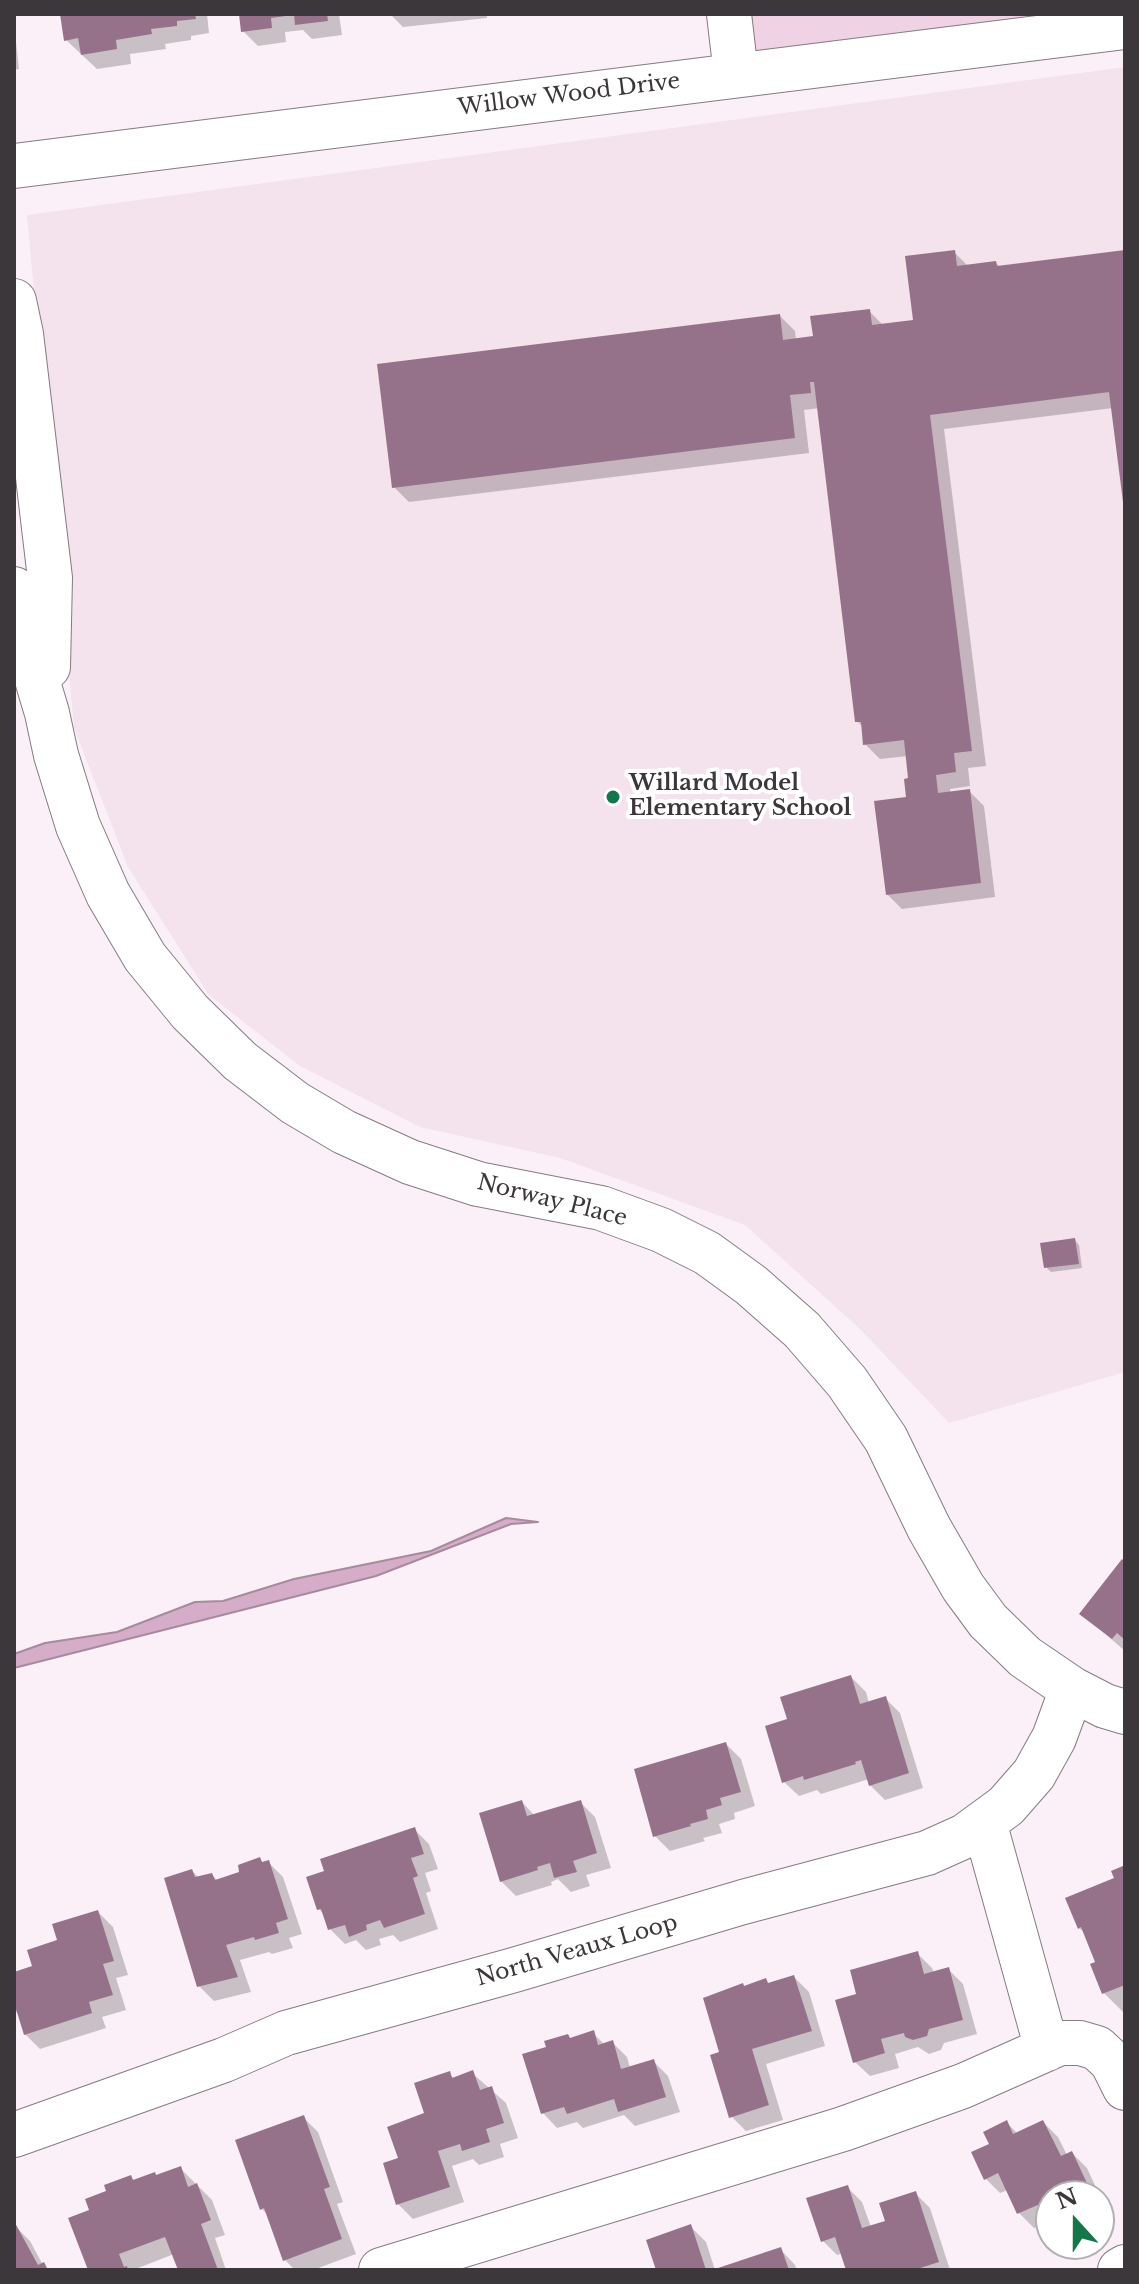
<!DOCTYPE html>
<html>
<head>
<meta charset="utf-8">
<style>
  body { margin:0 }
  #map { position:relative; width:1139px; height:2284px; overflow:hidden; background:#fcf0f8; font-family:"Libre Baskerville",serif }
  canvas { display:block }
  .frame { position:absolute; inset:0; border:16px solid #3b373a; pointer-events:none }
  .north { position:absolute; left:1035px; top:2180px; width:80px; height:80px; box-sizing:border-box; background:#fff; border:2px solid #b1afb0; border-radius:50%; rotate:339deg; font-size:22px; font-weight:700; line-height:32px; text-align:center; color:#3b373a }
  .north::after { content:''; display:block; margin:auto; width:28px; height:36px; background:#15764c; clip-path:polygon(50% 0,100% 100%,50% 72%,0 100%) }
</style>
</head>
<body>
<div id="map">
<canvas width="1139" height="2284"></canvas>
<div class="frame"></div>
<div class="north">N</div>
</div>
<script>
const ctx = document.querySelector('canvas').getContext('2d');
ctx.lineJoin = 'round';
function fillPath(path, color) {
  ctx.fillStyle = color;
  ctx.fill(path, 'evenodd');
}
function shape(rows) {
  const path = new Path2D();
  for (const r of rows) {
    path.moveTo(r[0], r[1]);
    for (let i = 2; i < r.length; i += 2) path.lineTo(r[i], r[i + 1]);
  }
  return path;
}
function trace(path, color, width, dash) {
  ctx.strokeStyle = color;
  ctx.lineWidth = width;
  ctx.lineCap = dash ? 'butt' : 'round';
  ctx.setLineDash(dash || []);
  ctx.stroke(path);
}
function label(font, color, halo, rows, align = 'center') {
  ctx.font = font + ' "Libre Baskerville",serif';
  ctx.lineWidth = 8;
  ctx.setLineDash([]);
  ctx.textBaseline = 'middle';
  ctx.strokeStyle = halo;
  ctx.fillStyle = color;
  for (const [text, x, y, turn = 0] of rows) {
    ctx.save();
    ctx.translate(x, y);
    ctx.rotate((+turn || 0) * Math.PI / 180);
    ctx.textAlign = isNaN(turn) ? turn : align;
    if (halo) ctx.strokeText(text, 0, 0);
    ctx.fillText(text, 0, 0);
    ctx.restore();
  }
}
const built = shape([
  [1125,67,1125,1372,949,1423,860,1329,745,1225,560,1158,420,1127,300,1066,209,995,128,867,74,728,27,215]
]);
const green = shape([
  [728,14,1125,14,736,74]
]);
const water = shape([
  [506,1518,538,1522,511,1524,376,1576,14,1668,14,1654,45,1643,117,1632,195,1602,223,1601,294,1579,431,1551,506,1518]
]);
const shadow = shape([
  [62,14,207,14,209,33,191,36,191,40,165,44,166,49,130,54,131,64,97,69,66,40],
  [241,14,339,14,342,35,312,39,303,30,285,32,286,42,258,46,243,31],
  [390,14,487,14,487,18,403,27],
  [14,24,19,69,14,70],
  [954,252,968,266,996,263,1000,267,1125,253,1125,501,1113,408,944,429,986,766,968,768,970,786,950,789,950,793,969,791,984,806,995,897,902,909,887,894,908,799,911,780,908,756,880,759,865,744,864,728,857,721,820,408,804,410,809,453,409,502,394,487,780,316,795,331,796,340,815,338,869,311,884,326,915,322],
  [1075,1240,1079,1245,1082,1268,1051,1272,1046,1267],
  [1125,1564,1125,1651,1082,1614],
  [851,1677,866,1692,869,1703,885,1698,900,1713,923,1788,885,1800,870,1785,869,1779,821,1794,817,1790,799,1796,784,1782,789,1720],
  [726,1744,741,1759,755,1806,734,1813,735,1819,719,1824,722,1833,703,1838,705,1841,670,1851,655,1836],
  [522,1802,535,1816,580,1802,595,1817,611,1868,586,1875,590,1886,571,1892,558,1879,551,1882,552,1885,516,1896,501,1881],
  [414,1829,429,1844,438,1869,425,1873,431,1891,426,1893,438,1929,400,1942,393,1935,379,1939,381,1945,366,1950,356,1940,345,1944,330,1929,325,1916,319,1909,326,1872],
  [268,1862,283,1877,302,1934,289,1938,293,1948,272,1954,269,1952,240,1960,251,1992,214,2001,199,1986,192,1871,199,1878,212,1875,218,1881],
  [1125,1867,1125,2011,1123,2012,1104,1993,1097,1963,1086,1934,1079,1928],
  [98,1912,113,1927,128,1975,116,1978,126,2010,102,2017,106,2028,40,2049,25,2034,20,2015,14,2010,14,1974,34,1968,60,1942],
  [917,1953,932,1968,934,1973,948,1969,963,1984,977,2034,944,2043,941,2050,929,2054,918,2047,895,2054,899,2068,870,2076,855,2062,859,1995],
  [794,1977,809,1992,825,2046,766,2064,783,2120,746,2131,731,2116,722,2053,744,1988,766,1981,770,1985],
  [593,2033,605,2045,612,2042,627,2057,630,2068,653,2061,668,2076,680,2112,635,2126,624,2115,583,2128,577,2122,557,2128,543,2113,571,2040],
  [472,2073,506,2103,518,2138,500,2144,504,2157,479,2165,473,2159,452,2166,464,2202,413,2219,398,2204,400,2159,449,2074,455,2079],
  [303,2117,318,2132,343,2202,337,2204,356,2254,313,2270,295,2270,285,2260,269,2216,262,2209],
  [1043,2122,1058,2137,1067,2155,1072,2153,1087,2168,1106,2209,1099,2213,1099,2196,1051,2196,1051,2220,1034,2228,1019,2213,1008,2190,1000,2193,985,2178,992,2145,1007,2123,1018,2134],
  [180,2168,212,2200,225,2235,215,2238,226,2270,180,2270,174,2254,133,2270,90,2270,92,2211,108,2192,131,2177,135,2182],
  [847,2187,862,2202,871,2227,888,2222,915,2193,930,2208,950,2270,848,2270,843,2253,837,2255,822,2240],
  [15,2226,30,2241,43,2265,49,2270,14,2270],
  [691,2227,706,2242,715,2270,659,2270],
  [781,2250,795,2265,797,2270,720,2270]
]);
const building = shape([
  [60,14,195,14,196,19,177,21,177,26,151,29,152,34,116,40,117,49,81,55,78,38,64,41],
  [239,14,286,14,286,16,271,18,272,28,241,32],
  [294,14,327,14,328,21,295,25],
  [955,250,957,266,996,261,997,266,1125,250,1125,502,1123,502,1109,392,930,415,972,751,954,753,956,772,936,775,938,793,970,789,981,883,886,895,874,801,906,797,904,779,908,778,904,740,863,745,861,722,855,722,814,382,810,382,811,393,790,395,795,438,392,488,377,364,780,314,783,340,813,336,810,316,870,309,872,325,913,320,905,256],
  [1075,1238,1079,1264,1044,1268,1040,1243],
  [1122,1559,1125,1562,1125,1640,1117,1633,1112,1639,1079,1614],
  [851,1675,860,1704,886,1696,909,1773,869,1786,861,1760,855,1762,856,1764,804,1780,803,1776,782,1783,765,1726,787,1719,780,1697],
  [726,1742,741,1792,720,1798,722,1805,706,1810,708,1819,690,1824,691,1826,653,1837,634,1769],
  [522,1800,527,1816,581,1800,597,1853,573,1861,577,1872,554,1878,550,1863,537,1867,538,1870,500,1882,479,1813],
  [415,1827,424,1854,411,1858,418,1876,413,1878,425,1914,384,1928,380,1920,366,1925,367,1930,349,1937,345,1925,328,1930,321,1909,317,1910,306,1877,324,1871,320,1859],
  [260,1857,262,1862,269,1860,288,1919,276,1923,279,1933,255,1940,254,1937,226,1945,238,1977,197,1987,164,1878,192,1869,195,1877,212,1873,215,1880,239,1872,238,1865],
  [1125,1865,1125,1985,1102,1994,1090,1964,1095,1962,1081,1927,1078,1929,1065,1898,1114,1878,1111,1871],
  [98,1910,114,1961,103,1964,113,1995,89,2002,92,2013,24,2035,16,2009,14,2010,14,1972,32,1966,27,1950,57,1940,52,1924],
  [918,1951,924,1974,949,1967,963,2020,929,2029,927,2036,913,2040,905,2037,904,2033,881,2039,885,2053,853,2063,835,2000,856,1994,850,1970],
  [794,1975,812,2031,752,2049,769,2105,729,2118,710,2055,719,2052,703,1998,743,1983,744,1986,766,1978,768,1983],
  [594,2030,598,2045,613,2040,621,2069,654,2059,666,2097,618,2112,614,2099,567,2114,564,2107,541,2114,522,2054,546,2047,544,2041,568,2034,570,2038],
  [473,2070,480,2090,492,2086,504,2123,486,2129,490,2142,462,2151,460,2144,438,2151,450,2187,396,2205,383,2163,398,2158,387,2127,424,2113,414,2083,450,2071,452,2078],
  [304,2115,330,2187,324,2189,342,2239,283,2261,264,2208,260,2210,235,2140],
  [1007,2120,1013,2134,1043,2120,1061,2156,1072,2151,1092,2194,1089,2196,1051,2196,1051,2203,1042,2207,1040,2204,1017,2214,998,2173,984,2180,971,2152,989,2144,983,2132],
  [181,2166,188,2187,197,2183,211,2220,201,2224,218,2270,178,2270,165,2237,119,2254,124,2267,127,2266,128,2270,88,2270,68,2218,89,2210,85,2199,106,2191,104,2185,131,2175,133,2180,155,2172,156,2175],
  [848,2185,862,2228,885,2221,879,2203,916,2191,939,2262,914,2270,846,2270,835,2237,821,2242,806,2198],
  [14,2221,38,2265,44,2262,48,2270,14,2270],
  [691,2224,706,2270,656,2270,646,2240],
  [781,2247,789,2270,715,2270,715,2269]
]);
const minor = shape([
  [729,14,736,74],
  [14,166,1125,27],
  [14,301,21,334,50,578,48,667],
  [14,589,22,629,47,713,56,755,78,826,108,894,145,957,190,1012,240,1061,295,1103,344,1132,410,1162,478,1184,601,1208,661,1230,707,1253,751,1285,802,1330,847,1382,886,1439,929,1528,963,1587,988,1621,1025,1657,1072,1689,1105,1706,1125,1712],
  [984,1822,1047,2049],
  [14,2135,224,2060,286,2033,514,1970,743,1902,927,1853,965,1836,1006,1806,1034,1774,1054,1738,1072,1689],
  [381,2270,843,2129,963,2086,1060,2043,1080,2043,1097,2048,1112,2062,1125,2088],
  [1120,2270,1125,2267]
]);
const markers = [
  [613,797,8,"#15764c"]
];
const streetNames = [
  ["Willow Wood Drive",569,95,-7],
  ["Norway Place",552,1201,14],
  ["North Veaux Loop",577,1951,-16]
];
const poiNames = [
  ["Willard Model",629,784],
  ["Elementary School",629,809]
];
fillPath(built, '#f4e2ed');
fillPath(green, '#f0d2e5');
fillPath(water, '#d5adc8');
trace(water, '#a78a9d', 2);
fillPath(shadow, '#0003');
fillPath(building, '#96728a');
trace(minor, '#857b81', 46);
trace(minor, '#fff', 44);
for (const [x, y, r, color] of markers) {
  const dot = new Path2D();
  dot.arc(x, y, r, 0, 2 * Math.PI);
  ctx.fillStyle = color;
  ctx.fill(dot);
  trace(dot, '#fff', 3);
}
label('22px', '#3b373a', '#fff', streetNames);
label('bold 22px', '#3b373a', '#fff', poiNames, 'left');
</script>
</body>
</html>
